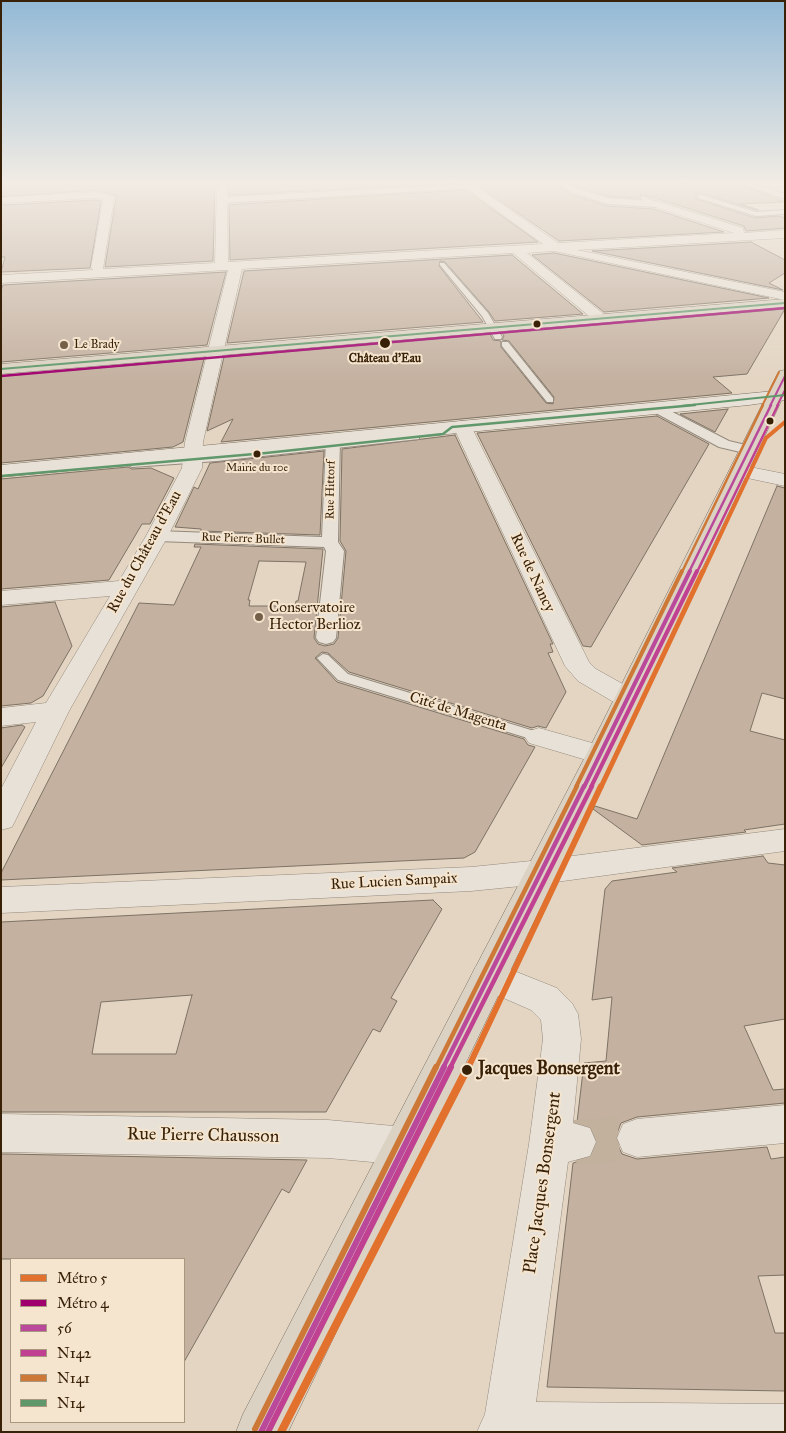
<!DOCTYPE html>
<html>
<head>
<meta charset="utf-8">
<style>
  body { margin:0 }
  #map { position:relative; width:786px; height:1433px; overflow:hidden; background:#e3d5c2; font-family:"IM FELL Great Primer",serif }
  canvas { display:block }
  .frame { position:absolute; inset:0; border:2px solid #392108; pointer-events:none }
  .legend { position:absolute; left:10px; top:1258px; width:175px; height:165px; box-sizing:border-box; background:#f5e5cf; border:1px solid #aa977f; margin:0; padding:6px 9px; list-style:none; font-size:15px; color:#392108 }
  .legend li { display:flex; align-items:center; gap:10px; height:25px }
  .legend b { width:25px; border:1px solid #aa977f }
</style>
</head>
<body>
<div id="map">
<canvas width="786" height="1433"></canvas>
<div class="frame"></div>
<ul class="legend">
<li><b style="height:6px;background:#e1712c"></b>Métro 5</li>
<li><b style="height:6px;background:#a0006e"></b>Métro 4</li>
<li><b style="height:6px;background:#ba499b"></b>56</li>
<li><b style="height:6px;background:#c04191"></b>N142</li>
<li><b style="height:6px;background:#cd7836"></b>N141</li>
<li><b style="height:6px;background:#60986b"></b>N14</li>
</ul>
</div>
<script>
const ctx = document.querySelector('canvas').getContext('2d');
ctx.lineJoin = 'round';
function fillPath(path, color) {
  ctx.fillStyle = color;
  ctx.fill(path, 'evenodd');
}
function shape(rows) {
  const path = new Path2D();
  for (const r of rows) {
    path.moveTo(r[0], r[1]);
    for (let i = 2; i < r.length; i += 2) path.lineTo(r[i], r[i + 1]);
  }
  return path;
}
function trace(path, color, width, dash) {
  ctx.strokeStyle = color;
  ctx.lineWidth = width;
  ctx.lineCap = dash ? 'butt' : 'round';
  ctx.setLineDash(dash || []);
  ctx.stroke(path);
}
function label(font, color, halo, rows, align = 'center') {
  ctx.font = font + ' "IM FELL Great Primer",serif';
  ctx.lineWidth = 4;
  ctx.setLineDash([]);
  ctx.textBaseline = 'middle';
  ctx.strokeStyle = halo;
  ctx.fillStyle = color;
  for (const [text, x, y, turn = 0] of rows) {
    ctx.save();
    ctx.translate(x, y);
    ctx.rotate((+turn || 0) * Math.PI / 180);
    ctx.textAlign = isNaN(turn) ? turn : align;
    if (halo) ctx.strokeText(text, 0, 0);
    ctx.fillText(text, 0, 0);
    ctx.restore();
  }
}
const green = shape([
  [672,183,700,191,683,195,743,214,785,216,785,230,751,232,645,198,640,198,644,201,619,201,594,195]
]);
const building = shape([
  [1,181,215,181,213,261,105,267,116,198,115,195,95,190,1,197,1,181],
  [229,181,455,181,456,183,229,195,229,181],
  [471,181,552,181,572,195,606,206,654,209,724,232,559,241,471,181],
  [566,181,665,181,666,183,677,186,692,183,694,181,731,181,785,202,740,204,759,210,756,210,699,192,696,194,696,199,755,218,778,216,785,218,785,228,746,231,744,226,646,195,641,195,639,198,608,196,580,187,566,181],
  [466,190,538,242,230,260,229,205,466,190],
  [95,200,101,201,90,268,1,272,5,257,1,257,1,204,6,205,95,200],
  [751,242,785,260,785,273,769,283,783,290,592,251,751,242],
  [554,253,769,298,604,312,532,255,554,253],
  [512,255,583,314,495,321,489,312,445,262,440,261,439,266,483,322,227,343,244,271,512,255],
  [226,272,207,345,1,362,1,291,3,285,226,272],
  [785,309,747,374,713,377,732,393,221,442,233,419,207,431,224,357,490,334,493,340,501,341,501,347,546,403,553,404,554,397,509,341,502,340,504,336,502,333,785,309],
  [204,359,183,442,173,447,1,463,1,376,204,359],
  [728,409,715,432,680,414,728,409],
  [657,416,709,444,591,647,583,646,477,433,657,416],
  [455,435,553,644,550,644,553,652,548,653,566,692,546,728,538,726,532,728,349,672,328,653,322,652,315,658,337,682,524,739,528,745,535,747,475,852,464,858,1,880,1,873,139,603,174,605,201,547,194,547,195,544,323,549,314,638,318,644,325,646,334,644,338,638,346,551,340,541,342,449,455,435],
  [259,561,306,562,298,601,296,601,295,606,249,606,250,600,248,600,259,561],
  [324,451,320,535,201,531,201,529,175,527,194,487,198,489,210,463,324,451],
  [128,467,132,469,151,468,174,478,150,524,142,524,109,580,1,589,1,479,128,467],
  [777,486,785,488,785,699,762,693,750,731,785,740,785,824,744,830,746,832,642,845,593,809,595,806,637,819,777,486],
  [55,602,72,646,43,696,31,703,1,706,1,607,55,602],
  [22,725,25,727,1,768,1,728,22,725],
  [763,856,768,863,785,865,785,1019,744,1026,773,1090,785,1089,785,1103,637,1117,621,1123,615,1139,622,1154,637,1159,767,1147,771,1159,785,1157,785,1275,758,1276,775,1333,785,1333,785,1391,547,1387,573,1163,590,1158,598,1143,592,1127,577,1122,584,1063,606,1061,612,997,592,1000,605,889,612,881,677,872,672,868,763,856],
  [433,900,442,909,391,998,397,1001,380,1032,373,1029,326,1112,1,1112,1,922,433,900],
  [192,995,176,1054,92,1054,101,1002,192,995],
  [1,1154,6,1154,307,1160,289,1193,282,1189,184,1362,184,1259,1,1259,1,1154]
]);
const minorTunnel = shape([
  [575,1142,637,1138]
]);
const service = shape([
  [698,194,756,212,785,210,785,214,756,216,698,198,698,194],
  [641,197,645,197,659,204,654,205,641,199,641,197],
  [440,263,444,263,488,313,502,337,501,339,495,339,482,316,440,265,440,263],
  [502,342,508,342,553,398,553,402,547,402,502,346,502,342],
  [416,434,419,435,419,439,217,461,132,467,127,464,132,461,217,455,416,434],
  [323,654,328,655,348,674,544,734,546,737,544,740,534,740,338,680,317,658,323,654]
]);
const pedestrian = shape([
  [554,181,563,181,579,189,608,198,656,201,660,204,656,207,607,204,573,193,554,181],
  [667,181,692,181,677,184,667,181],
  [734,181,745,181,785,194,785,199,734,181],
  [470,184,474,186,473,188,224,203,220,200,224,197,470,184],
  [657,404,729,441,754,447,756,450,754,453,749,454,719,447,652,411,650,408,652,405,657,404],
  [333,434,338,435,340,438,338,542,344,551,336,638,333,642,326,644,319,642,316,638,326,551,324,547,157,541,151,540,149,536,151,532,157,531,322,537,326,438,328,435,333,434]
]);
const minor = shape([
  [217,181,227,181,228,262,543,244,457,181,468,181,558,243,734,233,652,206,650,204,652,202,656,201,743,228,744,233,785,230,785,238,577,250,785,292,785,300,554,251,527,253,605,315,607,318,605,321,595,321,513,253,242,269,203,442,202,468,168,536,69,711,16,819,12,827,1,830,1,789,36,722,1,726,1,708,46,703,110,596,1,605,1,591,119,581,146,536,182,468,185,442,228,270,1,283,1,275,93,270,91,267,103,200,95,198,6,203,2,202,1,199,6,197,95,192,113,196,114,198,103,269,215,263,217,181],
  [462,421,468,422,471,426,589,662,596,669,637,692,640,698,637,704,627,706,617,704,578,681,565,666,453,426,456,422,462,421],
  [740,465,785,474,785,486,733,475,730,471,733,467,740,465],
  [539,728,610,748,614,755,610,762,600,764,529,743,525,737,529,731,539,728],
  [785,829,785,851,541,884,471,891,1,913,1,887,471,867,541,860,785,829],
  [489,961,557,988,572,1003,578,1014,581,1039,573,1123,590,1128,596,1142,590,1156,568,1162,536,1402,785,1404,785,1432,477,1432,485,1414,529,1144,543,1039,541,1020,531,1010,476,986,471,976,476,966,489,961],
  [785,1105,785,1143,637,1157,623,1152,617,1138,623,1124,637,1119,785,1105],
  [1,1114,328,1120,405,1127,420,1132,426,1146,420,1160,405,1165,328,1158,1,1152,1,1114]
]);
const secondary = shape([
  [785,390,785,400,749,405,1,477,1,465,785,390]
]);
const primary = shape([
  [785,299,785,307,1,374,1,364,785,299],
  [785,370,785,393,614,755,288,1432,236,1432,243,1414,586,755,777,375,779,371,785,370]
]);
const bus1Far4 = shape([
  [770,406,785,376]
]);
const bus1Far3 = shape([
  [689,572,771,405]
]);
const bus1Far2 = shape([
  [584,787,690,571]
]);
const bus1Far1 = shape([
  [443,1068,584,786]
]);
const bus1 = shape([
  [261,1432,444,1067]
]);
const bus2Far4 = shape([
  [777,406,785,390]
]);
const bus2Far3 = shape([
  [697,572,778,405]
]);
const bus2Far2 = shape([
  [591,787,697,571]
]);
const bus2Far1 = shape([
  [450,1068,592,786]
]);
const bus2 = shape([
  [268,1432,451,1067]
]);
const bus3Far4 = shape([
  [762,406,779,372]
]);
const bus3Far3 = shape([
  [682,572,763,405]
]);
const bus3Far2 = shape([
  [576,787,682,571]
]);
const bus3Far1 = shape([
  [436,1068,577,786]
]);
const bus3 = shape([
  [255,1429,436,1067]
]);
const bus4Far1 = shape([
  [1,369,785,303],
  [681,406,785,395]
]);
const bus4 = shape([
  [1,476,266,453,443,434,452,427,695,405]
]);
const metro1Far3 = shape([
  [703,572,766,438,785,422]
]);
const metro1Far2 = shape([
  [601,787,703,571]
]);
const metro1Far1 = shape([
  [468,1068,601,786]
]);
const metro1 = shape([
  [281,1432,468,1067]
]);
const metro2 = shape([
  [1,376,785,308]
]);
const markers = [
  [537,324,4.5,"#392108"],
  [385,343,6,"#392108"],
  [64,345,5,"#746049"],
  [770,421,4.5,"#392108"],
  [257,454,4.5,"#392108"],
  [259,617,5,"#746049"],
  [467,1070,6,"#392108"]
];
const farBusnames = [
  ["Mairie du 10e",257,468]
];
const farPoinames = [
  ["Le Brady",74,345]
];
const farStopnames = [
  ["Château d'Eau",385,359]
];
const farStreetnames = [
  ["Rue Hittorf",331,490,-89],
  ["Rue Pierre Bullet",243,539,2]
];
const streetNames = [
  ["Rue du Château d'Eau",145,552,-61],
  ["Rue de Nancy",532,573,65],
  ["Cité de Magenta",458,712,17],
  ["Rue Lucien Sampaix",394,882,-3]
];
const poiNames = [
  ["Conservatoire",269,608],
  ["Hector Berlioz",269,625]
];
const nearStopnames = [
  ["Jacques Bonsergent",478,1070]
];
const nearStreetnames = [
  ["Rue Pierre Chausson",203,1136,1],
  ["Place Jacques Bonsergent",543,1183,-82]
];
fillPath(green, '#c9c9a8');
fillPath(building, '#c4b1a0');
trace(building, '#7d7264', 1);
trace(minorTunnel, '#c1b19d', 44, [44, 22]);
trace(service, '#958a7d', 2);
trace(pedestrian, '#958a7d', 2);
trace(minor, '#958a7d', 1);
trace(secondary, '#7d7264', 1);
trace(primary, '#7d7264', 1);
fillPath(service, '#e8e1d7');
fillPath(pedestrian, '#e8e1d7');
fillPath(minor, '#e8e1d7');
fillPath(secondary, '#e8e1d7');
fillPath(primary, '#dbd2c3');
trace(bus1Far4, '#ba499b', 2);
trace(bus1Far3, '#ba499b', 2.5);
trace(bus1Far2, '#ba499b', 4);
trace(bus1Far1, '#ba499b', 4.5);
trace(bus1, '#ba499b', 6);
trace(bus2Far4, '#c04191', 2);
trace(bus2Far3, '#c04191', 2.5);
trace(bus2Far2, '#c04191', 4);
trace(bus2Far1, '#c04191', 4.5);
trace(bus2, '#c04191', 6);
trace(bus3Far4, '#cd7836', 2);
trace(bus3Far3, '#cd7836', 2.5);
trace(bus3Far2, '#cd7836', 4);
trace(bus3Far1, '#cd7836', 4.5);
trace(bus3, '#cd7836', 6);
trace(bus4Far1, '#60986b', 2);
trace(bus4, '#60986b', 2.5);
trace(metro1Far3, '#e1712c', 4);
trace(metro1Far2, '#e1712c', 5);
trace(metro1Far1, '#e1712c', 6);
trace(metro1, '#e1712c', 8);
trace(metro2, '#a0006e', 2.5);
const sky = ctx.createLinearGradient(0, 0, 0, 381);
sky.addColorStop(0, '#93b9d6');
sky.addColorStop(0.48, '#f2ece4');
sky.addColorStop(1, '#f2ece400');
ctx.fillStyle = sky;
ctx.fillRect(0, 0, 786, 381);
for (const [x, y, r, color] of markers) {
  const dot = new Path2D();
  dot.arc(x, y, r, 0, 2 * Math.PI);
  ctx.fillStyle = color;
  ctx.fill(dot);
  trace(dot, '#f5e5cf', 2);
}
label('11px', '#392108', '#f5e5cf', farBusnames);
label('12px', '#392108', '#f5e5cf', farPoinames, 'left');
label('bold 12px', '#392108', '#f5e5cf', farStopnames);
label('12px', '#392108', '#f5e5cf', farStreetnames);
label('15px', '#392108', '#f5e5cf', streetNames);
label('15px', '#392108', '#f5e5cf', poiNames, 'left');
label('bold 18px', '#392108', '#f5e5cf', nearStopnames, 'left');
label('18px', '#392108', '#f5e5cf', nearStreetnames);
</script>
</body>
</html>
